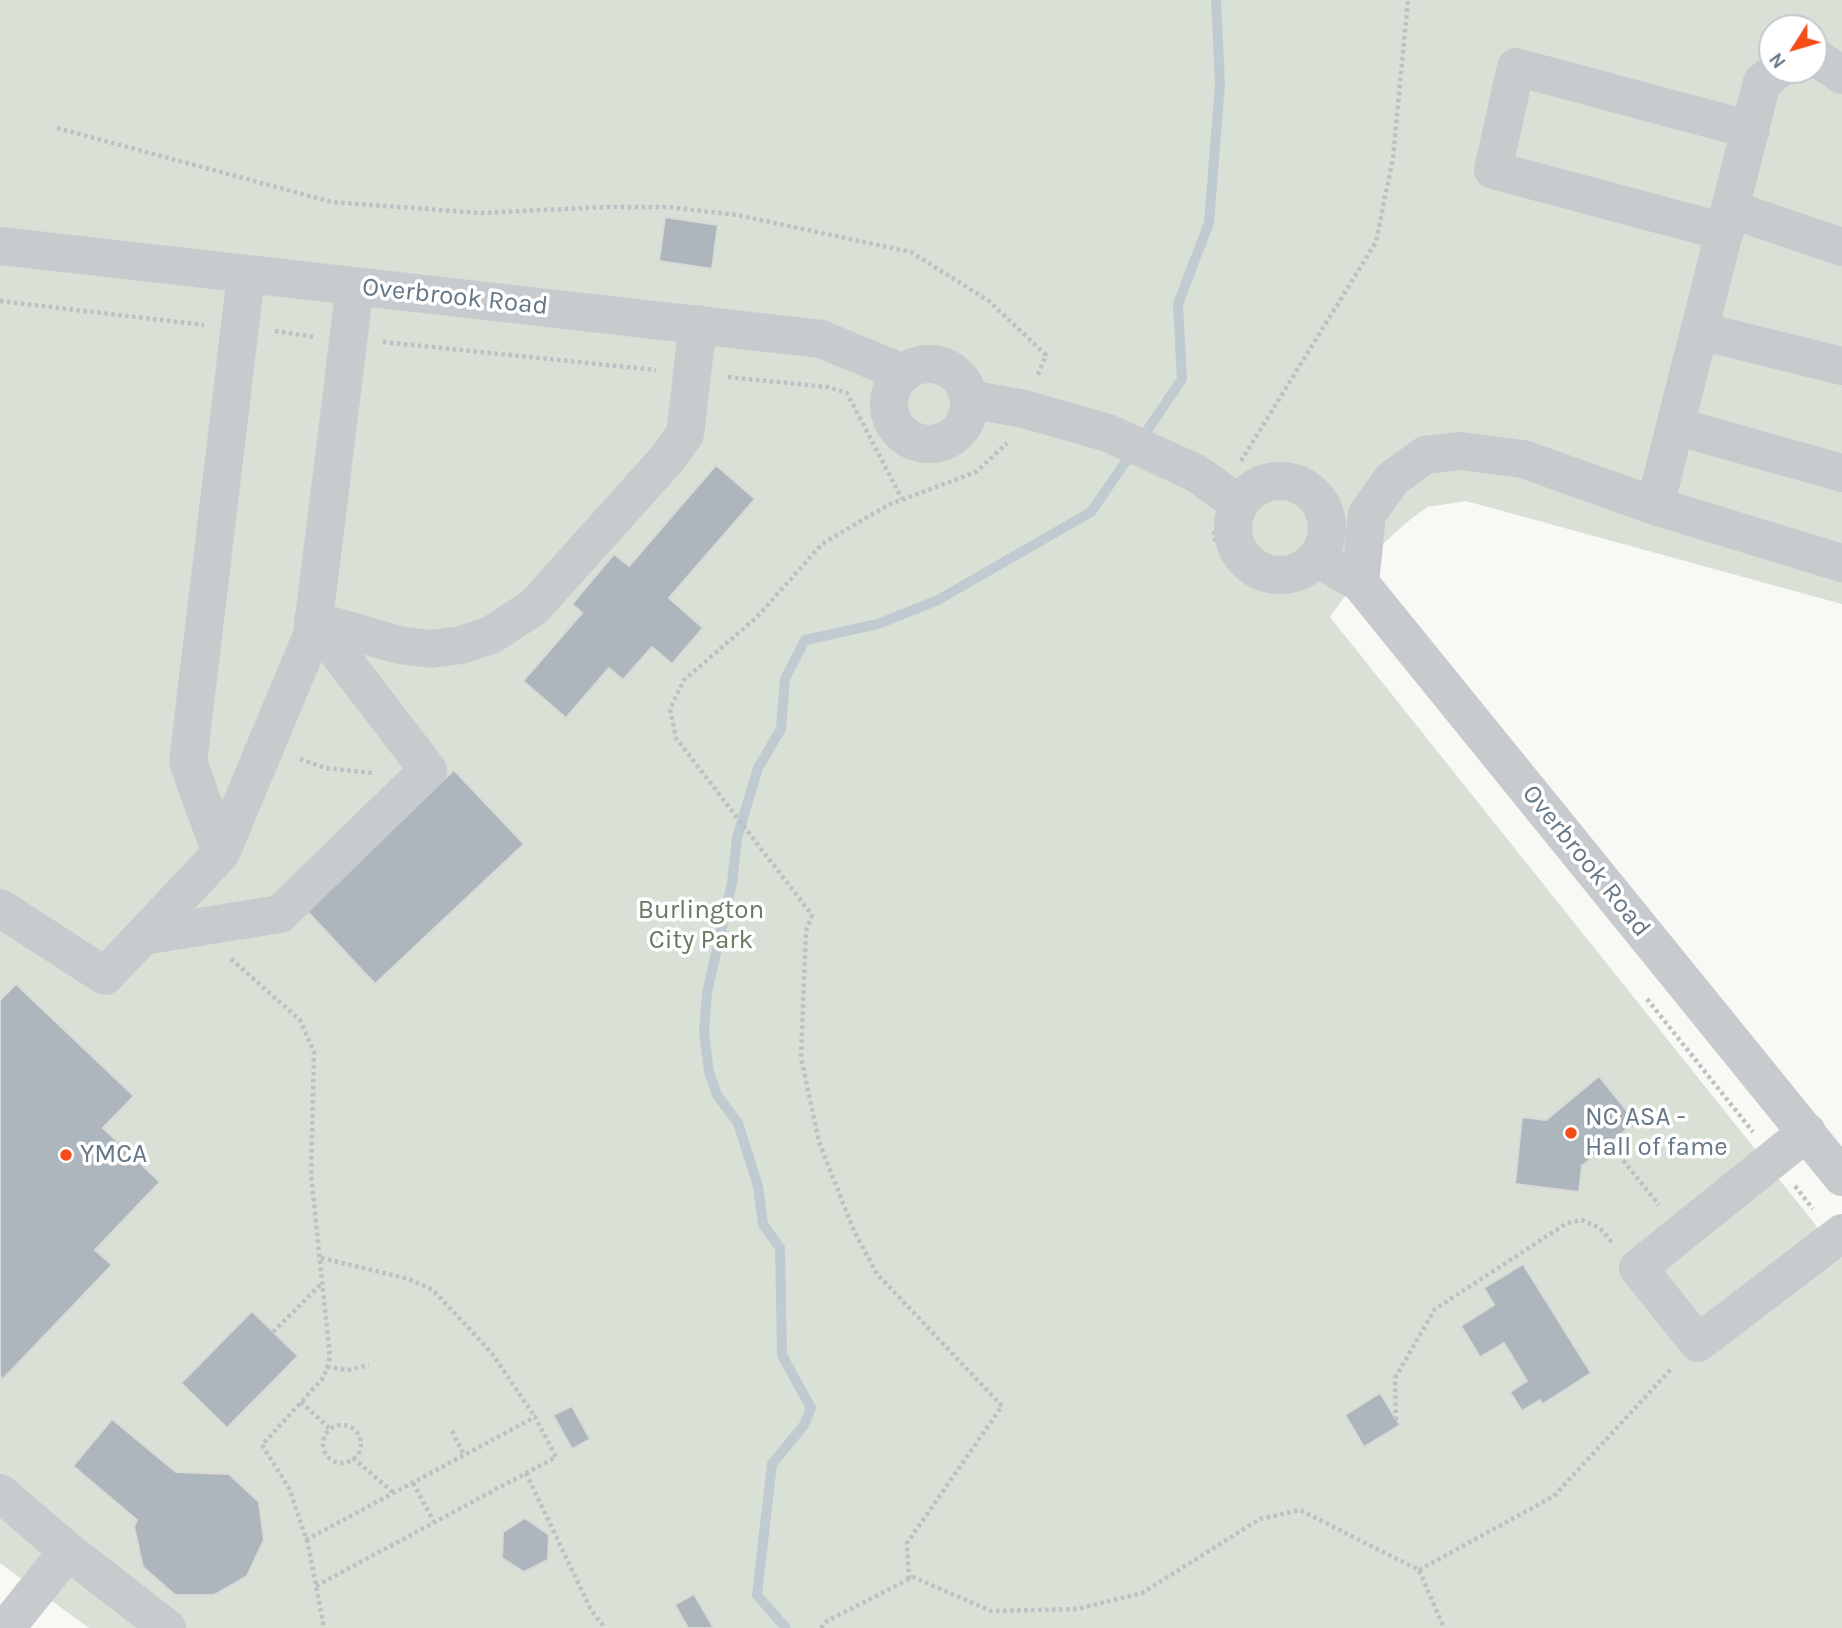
<!DOCTYPE html>
<html>
<head>
<meta charset="utf-8">
<style>
  body { margin:0 }
  #map { position:relative; width:1842px; height:1628px; overflow:hidden; background:#f8f8f4; font-family:Karla,sans-serif }
  canvas { display:block }
  .north { position:absolute; left:1758px; top:14px; width:70px; height:70px; box-sizing:border-box; background:#fff; border:2px solid #c1c9cf; border-radius:50%; rotate:233deg; font-size:19px; font-weight:700; line-height:28px; text-align:center; color:#647888 }
  .north::after { content:''; display:block; margin:auto; width:24px; height:32px; background:#f34c19; clip-path:polygon(50% 0,100% 100%,50% 72%,0 100%) }
</style>
</head>
<body>
<div id="map">
<canvas width="1842" height="1628"></canvas>
<div class="north">N</div>
</div>
<script>
const ctx = document.querySelector('canvas').getContext('2d');
ctx.lineJoin = 'round';
function fillPath(path, color) {
  ctx.fillStyle = color;
  ctx.fill(path, 'evenodd');
}
function shape(rows) {
  const path = new Path2D();
  for (const r of rows) {
    if (r.length === 3) {
      path.moveTo(r[0] + r[2], r[1]);
      path.arc(r[0], r[1], r[2], 0, 2 * Math.PI);
      continue;
    }
    path.moveTo(r[0], r[1]);
    for (let i = 2; i < r.length; i += 2) path.lineTo(r[i], r[i + 1]);
  }
  return path;
}
function trace(path, color, width, dash) {
  ctx.strokeStyle = color;
  ctx.lineWidth = width;
  ctx.lineCap = dash ? 'butt' : 'round';
  ctx.setLineDash(dash || []);
  ctx.stroke(path);
}
function label(font, color, halo, rows, align = 'center') {
  ctx.font = font + ' Karla,sans-serif';
  ctx.lineWidth = 7;
  ctx.setLineDash([]);
  ctx.textBaseline = 'middle';
  ctx.strokeStyle = halo;
  ctx.fillStyle = color;
  for (const [text, x, y, turn = 0] of rows) {
    ctx.save();
    ctx.translate(x, y);
    ctx.rotate((+turn || 0) * Math.PI / 180);
    ctx.textAlign = isNaN(turn) ? turn : align;
    if (halo) ctx.strokeText(text, 0, 0);
    ctx.fillText(text, 0, 0);
    ctx.restore();
  }
}
const green = shape([
  [0,0,1842,0,1842,604,1466,501,1427,507,1406,523,1382,545,1330,617,1842,1258,1842,1628,89,1628,0,1563],
  [1772,28,1814,28,1814,70,1772,70]
]);
const stream = shape([
  [1142,438,1182,379,1178,304,1209,223,1220,84,1216,0],
  [786,1628,757,1595,772,1464,804,1425,811,1408,782,1355,780,1248,763,1224,758,1186,738,1123,717,1095,709,1072,704,1031,707,993,732,883,737,838,758,768,781,729,785,679,805,640,878,624,938,600,1091,512,1131,454]
]);
const building = shape([
  [665,217,718,225,712,269,659,261,665,217],
  [716,465,755,499,669,598,703,628,672,664,652,647,623,680,609,668,566,718,523,681,582,613,572,604,614,554,629,566,716,465],
  [454,770,524,844,375,984,306,910,454,770],
  [16,984,134,1096,103,1128,160,1182,95,1250,112,1265,3,1379,0,1376,0,1000,16,984],
  [1599,1076,1636,1122,1582,1166,1579,1192,1515,1184,1522,1117,1546,1120,1599,1076],
  [1523,1264,1591,1373,1543,1404,1540,1400,1522,1411,1510,1392,1527,1381,1504,1343,1480,1357,1461,1326,1494,1305,1484,1288,1523,1264],
  [252,1311,298,1356,227,1428,181,1383,252,1311],
  [1380,1393,1400,1425,1364,1447,1345,1415,1380,1393],
  [572,1406,590,1439,572,1449,553,1415,572,1406],
  [112,1419,176,1472,229,1474,259,1502,264,1540,247,1576,214,1595,175,1595,143,1567,134,1527,137,1520,73,1466,112,1419],
  [525,1518,549,1535,548,1560,524,1572,502,1558,503,1532,525,1518],
  [694,1594,713,1627,711,1628,688,1628,675,1605,694,1594]
]);
const path = shape([
  [57,128,332,202,481,213,607,207,668,207,737,215,911,252,989,301,1046,355,1037,377],
  [0,301,204,325],
  [275,331,315,337],
  [383,342,656,370],
  [728,377,828,387,847,393,902,499],
  [1241,461,1376,242,1393,158,1408,0],
  [1214,531,1215,539,1235,573,1269,589,1298,589],
  [300,759,325,768,373,773],
  [231,959,300,1020,314,1052,311,1175,330,1357,324,1377,262,1445,289,1488,308,1544,324,1628],
  [1647,999,1753,1132],
  [1610,1144,1659,1205],
  [1795,1186,1813,1209],
  [321,1258,409,1279,433,1290,491,1352,535,1417],
  [273,1332,322,1283],
  [327,1367,348,1370,369,1365],
  [301,1402,330,1429],
  [1396,1420,1395,1378,1435,1309,1567,1223,1582,1220,1600,1228,1613,1244],
  [342,1444,19],
  [452,1431,464,1455],
  [353,1458,394,1493],
  [526,1473,591,1610,605,1628],
  [413,1483,434,1522],
  [306,1540,535,1417,556,1457,316,1586],
  [1419,1570,1554,1496,1672,1368],
  [909,1579,907,1543,1002,1406,877,1274,854,1231,819,1142,801,1057,806,931,812,915,676,738,670,709,684,680,757,617,822,544,888,505,976,472,1007,443],
  [821,1628,827,1621,913,1577,991,1611,1077,1609,1142,1593,1260,1519,1300,1510,1419,1570,1444,1628]
]);
const minor = shape([
  [1814,56,1842,75],
  [1730,209,1842,247],
  [1725,232,1493,170,1516,67,1751,130],
  [0,246,821,339,903,373],
  [1700,331,1842,366],
  [929,404,40],
  [969,399,1024,409,1108,433,1196,473,1239,504],
  [1675,426,1842,473],
  [1280,528,47],
  [1655,506,1762,82,1778,70],
  [1317,558,1360,583,1842,1177],
  [1360,583,1367,514,1392,479,1425,455,1460,451,1523,459,1655,506,1842,563],
  [313,620,399,645,431,649,461,645,491,635,534,607,666,460,685,434,698,324],
  [221,853,188,762,246,275],
  [0,908,105,976,221,853,312,635,355,286],
  [143,936,280,914,428,770,313,620],
  [1807,1132,1638,1268,1698,1343,1842,1233],
  [0,1493,68,1551,6,1628],
  [68,1551,167,1628]
]);
const markers = [
  [1571,1133,7,"#f34c19"],
  [66,1155,7,"#f34c19"]
];
const streetNames = [
  ["Overbrook Road",455,297,6],
  ["Overbrook Road",1586,861,51]
];
const parkNames = [
  ["Burlington",701,911],
  ["City Park",701,941]
];
const poiNames = [
  ["NC ASA -",1585,1118],
  ["Hall of fame",1585,1148],
  ["YMCA",80,1155]
];
fillPath(green, '#d9e0d5');
trace(stream, '#c0cbd1', 10);
fillPath(building, '#adb6bc');
trace(building, '#d9d9d7', 2);
trace(path, '#bec1c3', 4.5, [3.5, 3.5]);
trace(minor, '#c7cbce', 38);
for (const [x, y, r, color] of markers) {
  const dot = new Path2D();
  dot.arc(x, y, r, 0, 2 * Math.PI);
  ctx.fillStyle = color;
  ctx.fill(dot);
  trace(dot, '#fff', 2.5);
}
label('26px', '#647888', '#fff', streetNames);
label('26px', '#657a5f', '#fff', parkNames);
label('26px', '#647888', '#fff', poiNames, 'left');
</script>
</body>
</html>
